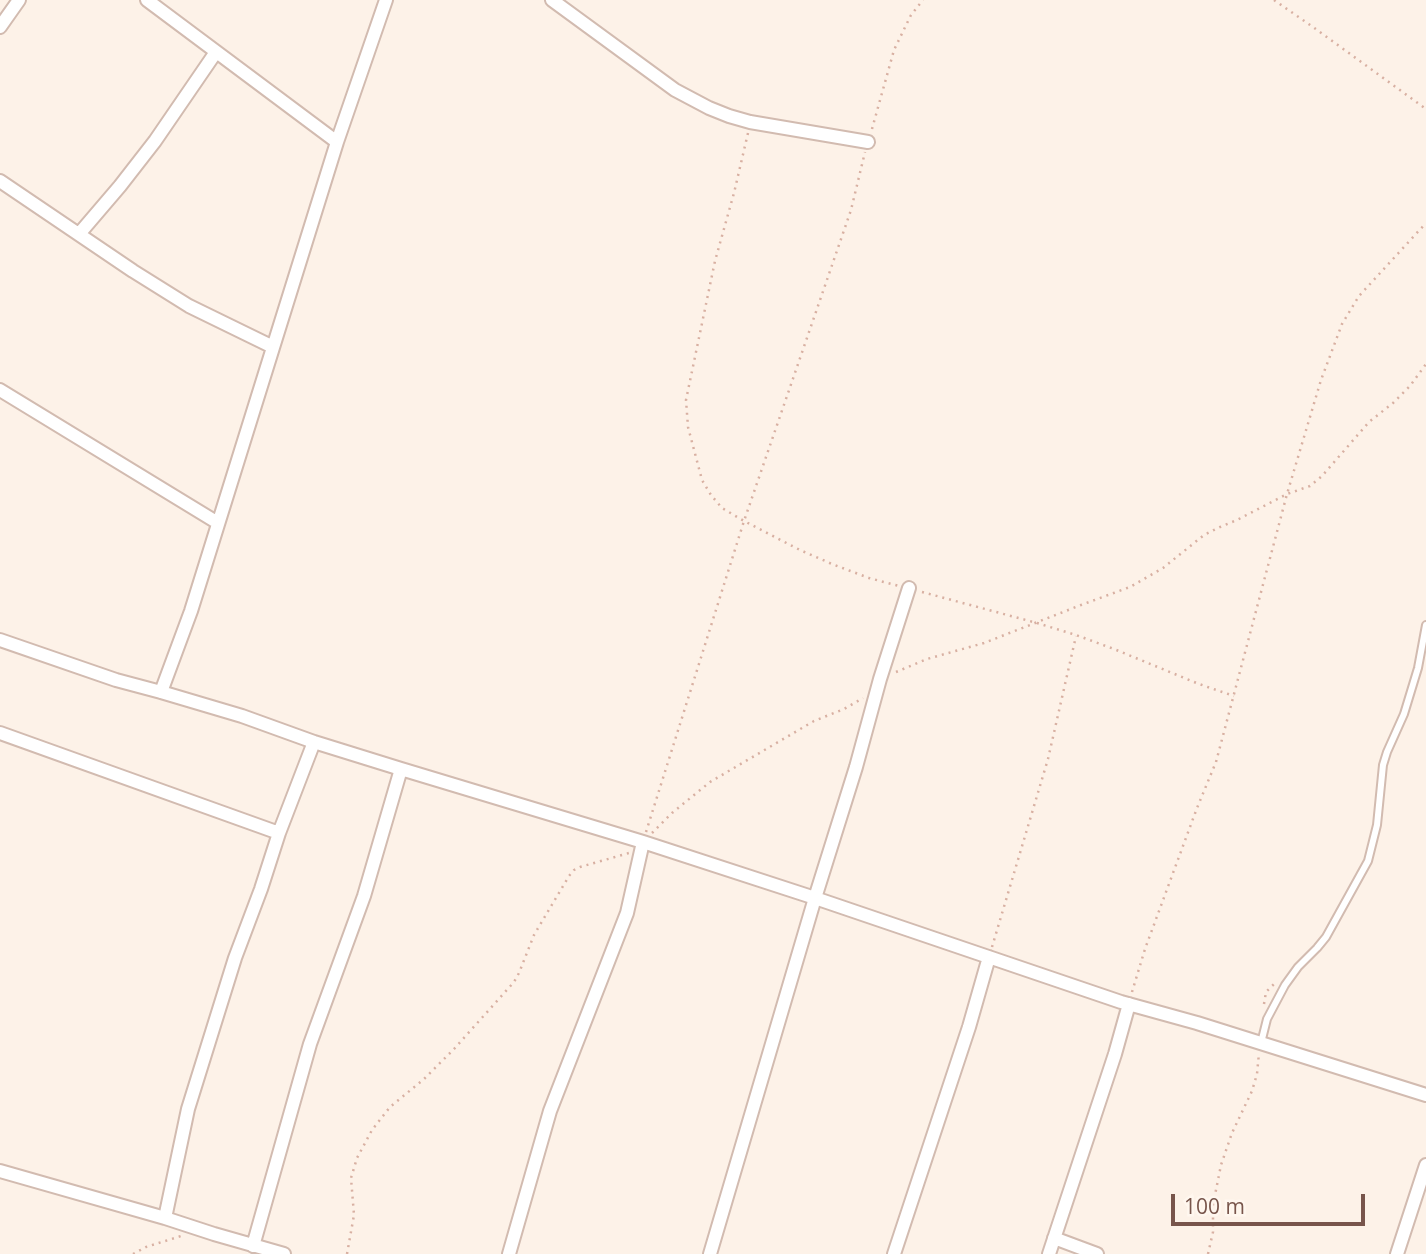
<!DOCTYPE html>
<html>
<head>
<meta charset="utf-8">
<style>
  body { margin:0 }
  #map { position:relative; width:1426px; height:1254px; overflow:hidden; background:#fdf2e8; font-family:"Open Sans",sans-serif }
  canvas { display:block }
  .scale { position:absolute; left:1171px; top:1194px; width:194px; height:32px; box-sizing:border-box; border:4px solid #78554b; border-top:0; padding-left:9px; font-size:21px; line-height:24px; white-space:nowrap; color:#78554b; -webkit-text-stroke:5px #fff7ef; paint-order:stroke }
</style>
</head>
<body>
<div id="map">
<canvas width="1426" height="1254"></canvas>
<div class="scale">100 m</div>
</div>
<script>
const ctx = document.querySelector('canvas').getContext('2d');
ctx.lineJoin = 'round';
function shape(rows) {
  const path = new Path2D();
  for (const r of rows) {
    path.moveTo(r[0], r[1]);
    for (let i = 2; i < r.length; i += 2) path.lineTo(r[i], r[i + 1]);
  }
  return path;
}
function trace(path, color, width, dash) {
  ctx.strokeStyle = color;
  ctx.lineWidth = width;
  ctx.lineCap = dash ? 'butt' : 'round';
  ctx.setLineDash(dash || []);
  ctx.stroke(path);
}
const path = shape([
  [1274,0,1313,27,1426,109],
  [872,129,894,50,911,15,923,0],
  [748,133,734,193,715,261,686,400,688,427,702,480,711,495,722,508,744,521,800,550,832,564,869,578,899,586],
  [922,592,1037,623,1076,635,1114,649,1199,684,1234,696],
  [896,672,927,659,984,643,1081,605,1130,587,1163,568,1204,535,1220,527,1237,520,1287,494,1310,486,1322,476,1369,422,1393,403,1410,386,1426,364],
  [646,832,744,521,851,210,865,152],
  [652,833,672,813,710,782,814,721,844,709,863,698],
  [992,947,1048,759,1076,636],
  [1132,992,1145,949,1197,808,1216,762,1287,494,1321,380,1342,324,1359,296,1426,223],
  [1264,1004,1266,992,1275,983],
  [133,1254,146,1247,181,1236],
  [347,1254,354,1215,351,1178,357,1158,372,1130,390,1107,424,1079,454,1049,514,982,519,973,534,935,569,876,574,870,580,867,629,853],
  [1208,1254,1213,1232,1213,1205,1221,1165,1232,1133,1252,1091,1257,1074,1259,1053]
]);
const lane = shape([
  [1261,1043,1267,1019,1285,985,1298,967,1317,948,1326,937,1368,861,1377,825,1383,765,1387,752,1404,714,1418,668,1426,625]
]);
const street = shape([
  [147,0,337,142],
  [552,0,675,90,709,108,729,116,750,122,868,142],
  [0,27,19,0],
  [0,181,133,271,189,306,273,347],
  [79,234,120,186,155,141,216,52],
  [0,390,218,523],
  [0,640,116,680,161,692,242,716,314,742,401,769,643,842,815,898,1121,1002,1197,1023,1426,1095],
  [161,692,191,611,337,142,386,0],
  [0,733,279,833],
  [0,1171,165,1218,214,1234,284,1254],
  [165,1218,188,1109,235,958,261,889,279,833,314,742],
  [1054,1238,1097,1254],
  [253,1246,310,1044,364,896,401,769],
  [509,1254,550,1111,627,913,643,842],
  [710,1254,815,898,856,767,880,679,909,588],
  [894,1254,969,1027,989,957],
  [1049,1254,1115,1054,1129,1004],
  [1397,1254,1426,1165]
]);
trace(lane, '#d2bbb0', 10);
trace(street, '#d2bbb0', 16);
trace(path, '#d8b0a2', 2.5, [2, 5]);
trace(lane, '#fff', 6);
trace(street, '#fff', 12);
</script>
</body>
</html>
